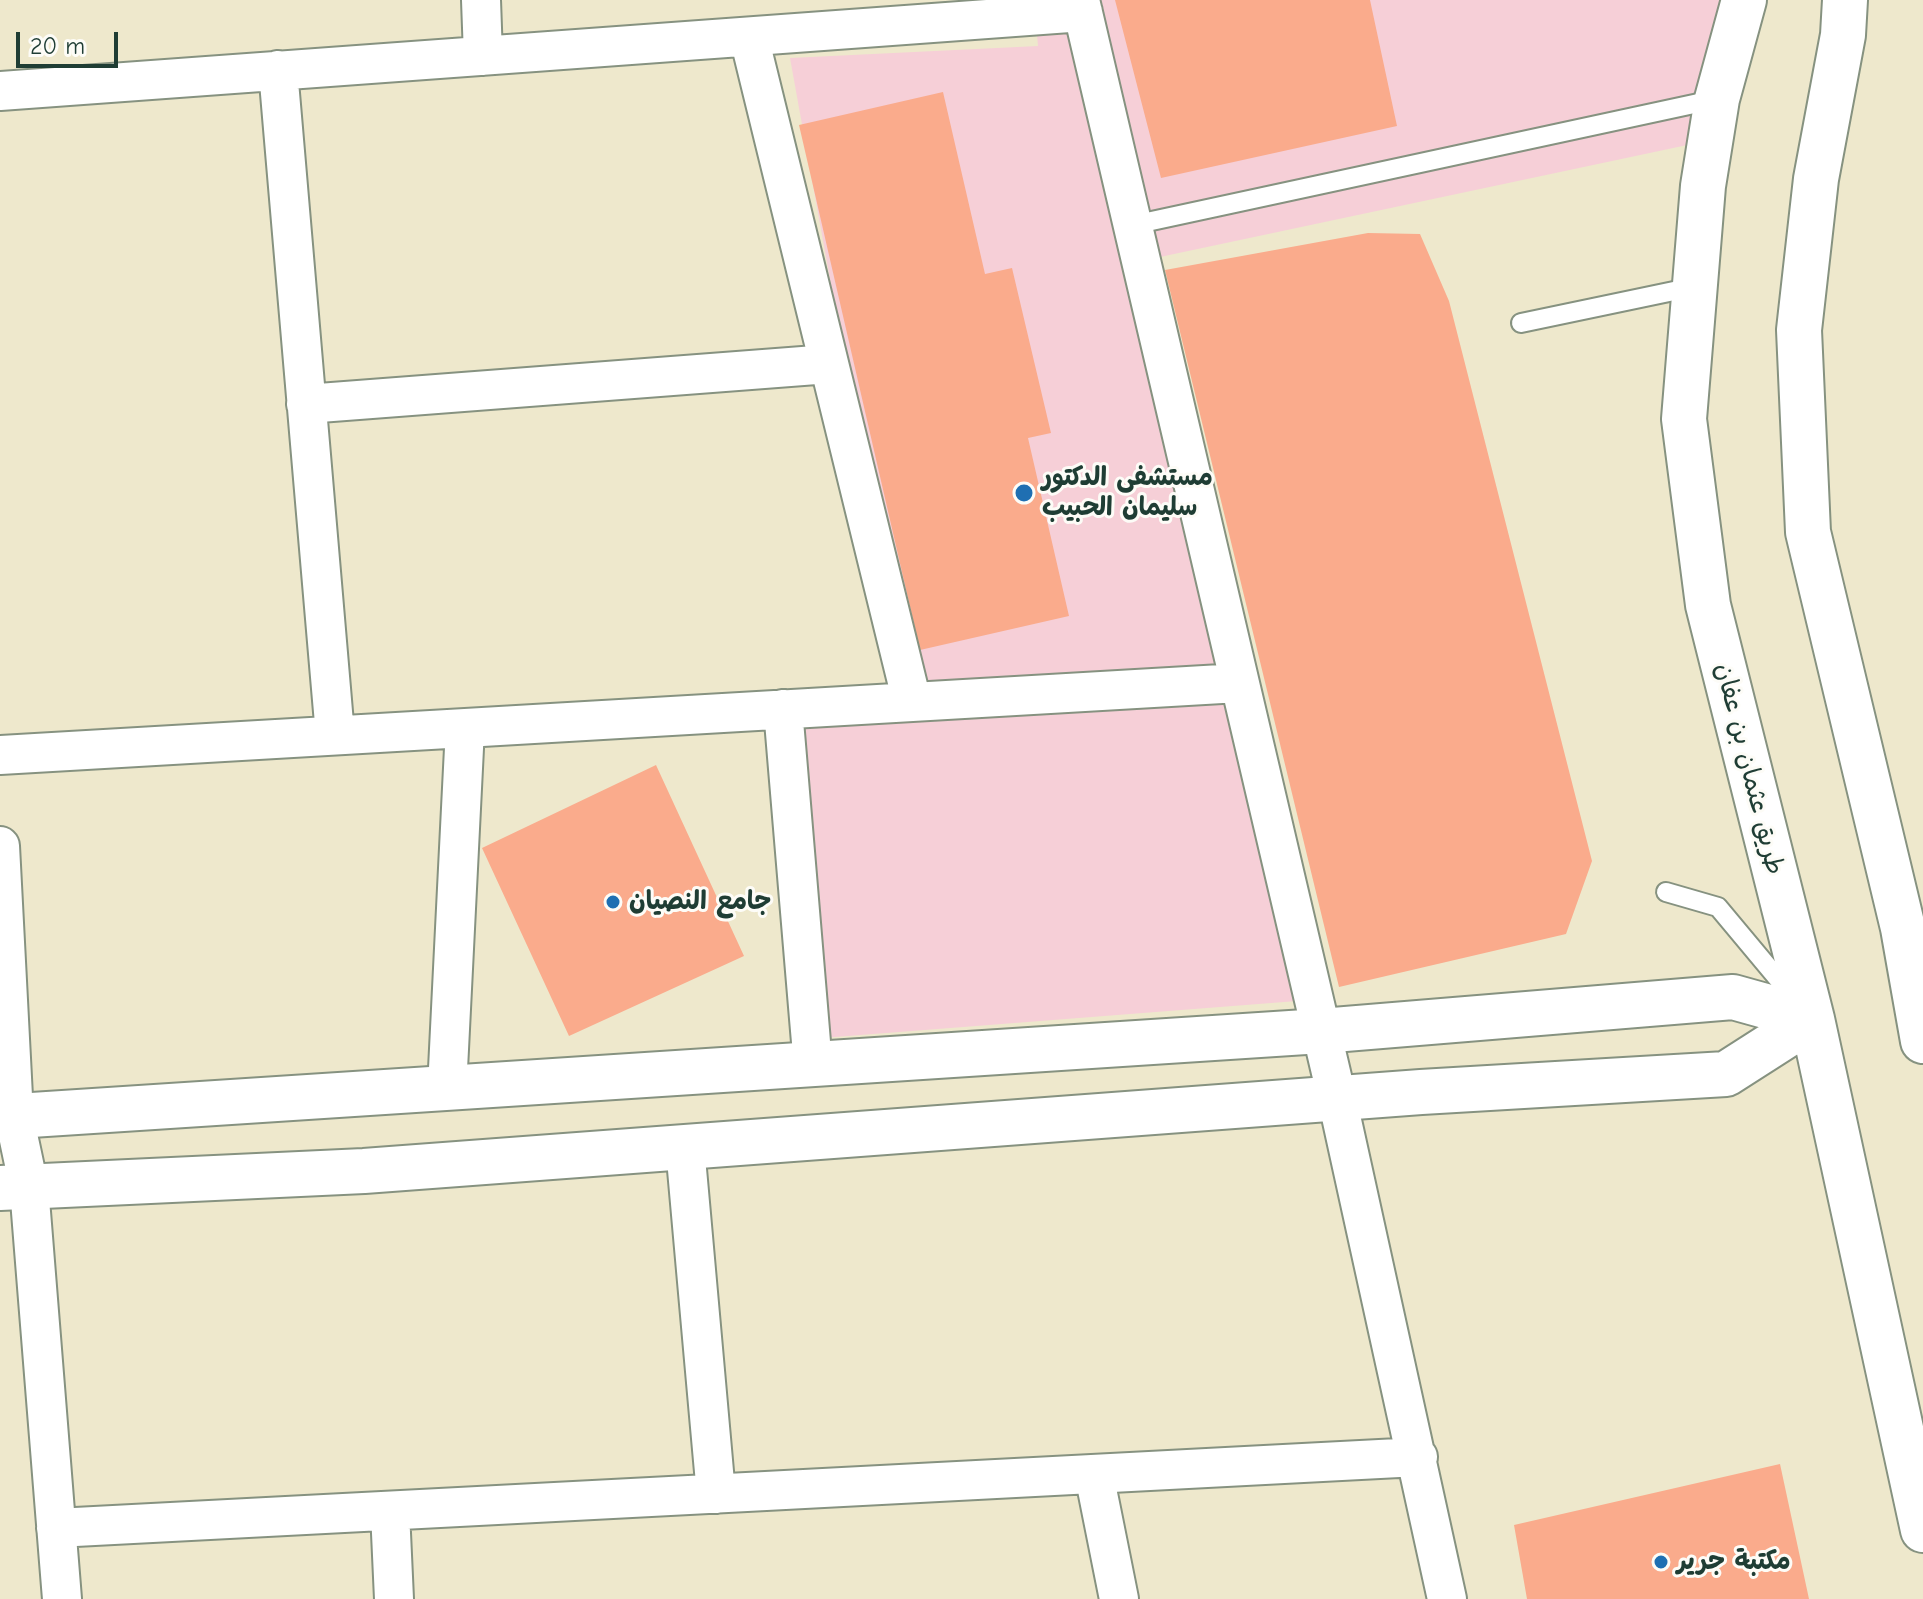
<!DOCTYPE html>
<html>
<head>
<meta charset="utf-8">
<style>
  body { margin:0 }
  #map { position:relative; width:1923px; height:1599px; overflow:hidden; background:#eee8cc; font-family:"Comic Neue",sans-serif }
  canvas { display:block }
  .scale { position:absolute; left:16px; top:32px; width:102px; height:36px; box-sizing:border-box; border:4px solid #1f3d34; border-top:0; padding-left:10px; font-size:24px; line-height:28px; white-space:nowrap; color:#1f3d34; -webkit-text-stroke:6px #fdfcf7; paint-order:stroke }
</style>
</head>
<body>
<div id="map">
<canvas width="1923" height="1599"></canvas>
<div class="scale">20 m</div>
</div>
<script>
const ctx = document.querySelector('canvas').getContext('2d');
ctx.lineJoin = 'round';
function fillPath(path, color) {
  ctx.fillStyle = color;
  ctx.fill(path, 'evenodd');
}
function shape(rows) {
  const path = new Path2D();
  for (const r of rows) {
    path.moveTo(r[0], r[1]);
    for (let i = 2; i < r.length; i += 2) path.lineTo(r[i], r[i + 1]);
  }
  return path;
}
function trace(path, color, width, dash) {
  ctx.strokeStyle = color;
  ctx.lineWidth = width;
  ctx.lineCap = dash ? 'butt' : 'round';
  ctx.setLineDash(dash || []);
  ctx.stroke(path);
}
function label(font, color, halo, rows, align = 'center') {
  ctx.font = font + ' "Comic Neue","Playpen Sans Arabic",sans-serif';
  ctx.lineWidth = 6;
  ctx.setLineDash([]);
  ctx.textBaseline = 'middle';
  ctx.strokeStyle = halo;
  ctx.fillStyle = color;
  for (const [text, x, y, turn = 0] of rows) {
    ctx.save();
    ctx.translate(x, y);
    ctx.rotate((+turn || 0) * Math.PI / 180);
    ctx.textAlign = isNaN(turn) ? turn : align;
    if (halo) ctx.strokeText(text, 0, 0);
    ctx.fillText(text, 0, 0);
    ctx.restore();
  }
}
const built = shape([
  [1034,0,1721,0,1692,144,1127,264,1297,1001,822,1038,799,726,910,722,790,58,1038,46]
]);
const building = shape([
  [1115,0,1370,0,1397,126,1161,178],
  [943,92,985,274,1012,268,1051,433,1028,438,1069,616,920,650,799,125],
  [1368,233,1420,234,1449,301,1592,861,1566,934,1339,987,1165,270],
  [656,765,744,956,569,1036,482,848],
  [1780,1464,1809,1599,1527,1599,1514,1525]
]);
const lane = shape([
  [1133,225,1717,99],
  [1521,323,1693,287],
  [1666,892,1718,907,1794,998]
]);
const street = shape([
  [481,0,483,56],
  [1080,0,1337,1098,1447,1599],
  [749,37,912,702],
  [278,70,335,735],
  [0,91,1083,12],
  [306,404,829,364],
  [783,709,813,1066],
  [0,755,1239,683],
  [0,846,14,1116,29,1187,62,1599],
  [447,1089,465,728],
  [685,1147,716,1494],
  [1094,1474,1119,1599],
  [390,1511,394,1599],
  [56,1528,1418,1457]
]);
const secondary = shape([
  [1744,0,1717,99,1703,186,1684,419,1708,605,1812,1019,1923,1530],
  [1845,0,1843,35,1816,179,1799,330,1808,532,1903,928,1923,1041],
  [0,1117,1321,1031,1733,997,1812,1019],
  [0,1188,364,1171,1421,1092,1726,1074,1812,1019]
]);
const markers = [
  [1024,493,10,"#1f6fb2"],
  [613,902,8,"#1f6fb2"],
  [1661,1562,8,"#1f6fb2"]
];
const poiNames = [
  ["مستشفى الدكتور",1042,478],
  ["سليمان الحبيب",1042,508],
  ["جامع النصيان",629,902],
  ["مكتبة جرير",1677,1562]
];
const streetNames = [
  ["طريق عثمان بن عفان",1749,769,76]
];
fillPath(built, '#f6cfd7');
fillPath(building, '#faab8c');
trace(lane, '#869280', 22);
trace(street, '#869280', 42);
trace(secondary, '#869280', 48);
trace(lane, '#fff', 18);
trace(street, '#fff', 38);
trace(secondary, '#fff', 44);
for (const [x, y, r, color] of markers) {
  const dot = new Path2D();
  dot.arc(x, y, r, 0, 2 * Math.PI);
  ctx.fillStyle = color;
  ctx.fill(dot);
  trace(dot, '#fdfcf7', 3);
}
label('bold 26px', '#1f3d34', '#fdfcf7', poiNames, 'left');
label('26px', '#1f3d34', '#fdfcf7', streetNames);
</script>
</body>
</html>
